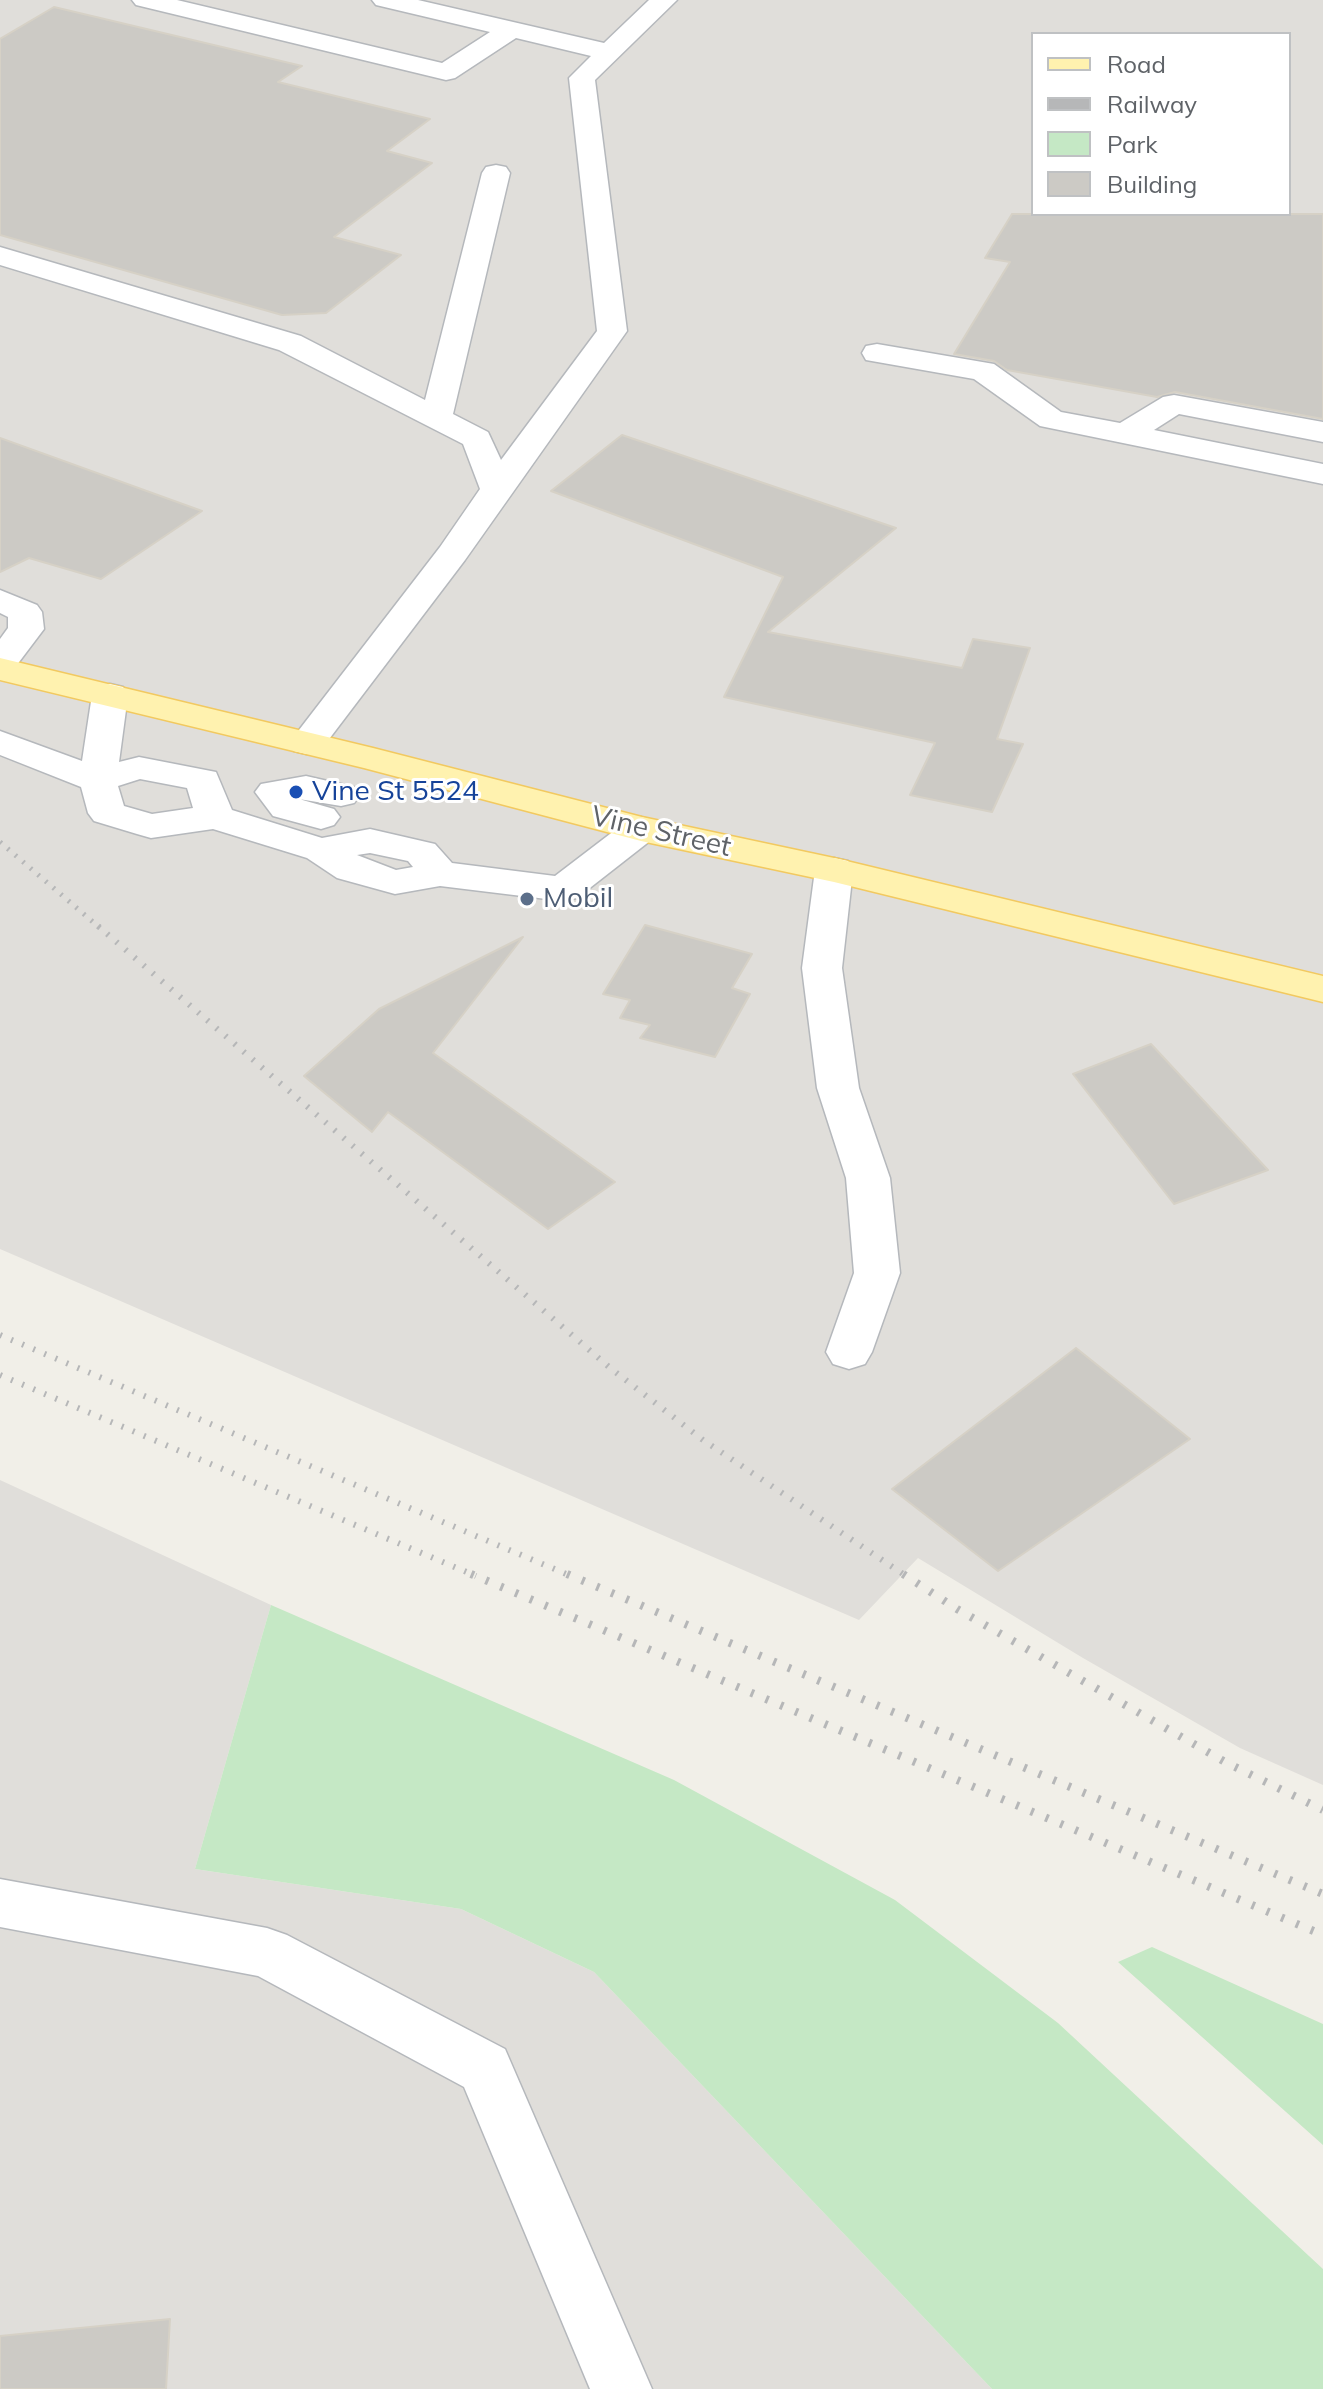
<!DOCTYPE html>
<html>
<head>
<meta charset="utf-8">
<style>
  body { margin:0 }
  #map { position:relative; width:1323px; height:2389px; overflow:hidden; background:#f1efe8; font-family:Mulish,sans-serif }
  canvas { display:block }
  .legend { position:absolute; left:1031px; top:32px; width:260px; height:184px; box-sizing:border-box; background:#fff; border:2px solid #bfc1c3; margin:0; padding:10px 14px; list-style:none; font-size:24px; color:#5f6368 }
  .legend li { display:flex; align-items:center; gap:16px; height:40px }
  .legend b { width:40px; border:2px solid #bfc1c3 }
</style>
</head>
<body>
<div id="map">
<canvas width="1323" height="2389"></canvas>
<ul class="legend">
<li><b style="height:10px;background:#fff2af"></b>Road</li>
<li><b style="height:10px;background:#b6b7b8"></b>Railway</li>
<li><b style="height:22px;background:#c5e8c5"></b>Park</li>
<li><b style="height:22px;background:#cccac5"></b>Building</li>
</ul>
</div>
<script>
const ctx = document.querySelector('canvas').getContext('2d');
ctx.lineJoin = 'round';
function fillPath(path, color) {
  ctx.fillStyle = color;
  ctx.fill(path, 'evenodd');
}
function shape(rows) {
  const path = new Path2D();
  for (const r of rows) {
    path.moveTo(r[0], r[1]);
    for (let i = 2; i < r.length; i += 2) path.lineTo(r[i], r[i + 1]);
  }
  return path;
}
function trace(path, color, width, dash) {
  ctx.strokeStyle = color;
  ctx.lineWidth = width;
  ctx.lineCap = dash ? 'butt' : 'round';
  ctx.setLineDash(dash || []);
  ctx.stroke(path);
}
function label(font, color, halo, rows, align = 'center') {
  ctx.font = font + ' Mulish,sans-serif';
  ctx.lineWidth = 6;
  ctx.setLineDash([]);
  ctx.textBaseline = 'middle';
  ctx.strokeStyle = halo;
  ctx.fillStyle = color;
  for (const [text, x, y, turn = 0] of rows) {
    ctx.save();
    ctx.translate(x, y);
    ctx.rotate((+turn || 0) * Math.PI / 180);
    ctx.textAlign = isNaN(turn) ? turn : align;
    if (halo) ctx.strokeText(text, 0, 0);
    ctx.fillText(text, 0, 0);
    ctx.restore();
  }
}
const industrial = shape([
  [0,0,1323,0,1323,1785,1240,1748,1083,1658,918,1558,859,1620,0,1249],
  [1033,34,1289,34,1289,214,1033,214],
  [0,1480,271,1605,195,1869,461,1909,594,1972,992,2389,0,2389]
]);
const green = shape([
  [271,1605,674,1780,895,1900,1058,2023,1323,2269,1323,2389,992,2389,594,1972,461,1909,195,1869],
  [1152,1947,1323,2024,1323,2145,1118,1962]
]);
const building = shape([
  [54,7,302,66,278,82,430,119,387,151,432,163,334,237,401,255,326,313,282,315,0,235,0,39,54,7],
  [1012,214,1323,214,1323,419,1175,392,1157,397,1007,370,994,361,954,354,1010,262,985,258,1012,214],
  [622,435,896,528,768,632,962,668,973,639,1030,648,997,739,1023,744,992,812,910,795,935,743,724,697,783,577,551,491,622,435],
  [0,438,202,511,101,579,29,558,0,572,0,438],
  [645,925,752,954,732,988,750,994,715,1057,640,1038,650,1025,620,1018,630,1000,603,994,645,925],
  [523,937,433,1053,615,1182,548,1229,388,1112,372,1132,304,1076,379,1009,523,937],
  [1151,1044,1268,1170,1174,1204,1073,1074,1151,1044],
  [1076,1348,1190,1439,998,1571,892,1489,1076,1348],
  [170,2319,166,2389,0,2389,0,2336,170,2319]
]);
const minor = shape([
  [132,0,177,0,442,63,490,32,376,5,372,0,418,0,604,43,649,0,677,0,595,80,627,331,465,560,320,751,307,754,294,751,289,743,440,547,480,489,463,444,279,350,0,265,0,247,301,336,425,400,482,173,486,167,496,165,506,167,510,173,453,414,488,432,501,460,597,331,569,78,591,56,516,38,455,78,446,80,136,5,132,0],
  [877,344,994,364,1061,412,1120,423,1163,397,1174,395,1323,422,1323,442,1179,414,1154,430,1323,464,1323,484,1040,426,974,379,866,360,862,353,866,346,877,344],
  [0,590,37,605,42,612,44,629,13,670,0,673,0,639,8,628,8,617,0,613,0,590],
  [110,684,123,687,128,695,119,762,139,757,216,772,232,810,322,838,370,829,435,844,452,863,555,876,627,821,641,817,655,821,660,829,655,837,577,898,563,901,440,886,395,894,337,878,307,858,213,829,151,838,137,834,94,821,88,813,81,787,0,755,0,731,82,761,92,695,97,687,110,684],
  [140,779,187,788,193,808,152,814,124,806,118,786,140,779],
  [370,853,408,861,413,867,396,870,357,855,370,853],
  [306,776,354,787,360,795,354,803,341,806,299,799,334,809,340,817,334,825,321,829,273,816,255,792,261,784,306,776],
  [834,858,848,861,853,870,842,968,859,1088,890,1178,900,1273,872,1352,865,1364,849,1369,833,1364,826,1352,854,1273,846,1178,817,1088,802,968,815,870,820,861,834,858],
  [0,1879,267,1928,287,1935,505,2049,652,2389,590,2389,464,2087,258,1976,0,1927,0,1879]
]);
const major = shape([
  [0,658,373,748,642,817,834,858,1323,976,1323,1002,834,882,641,841,364,768,0,680,0,658]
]);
const railFar2 = shape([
  [0,842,100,928]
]);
const railFar1 = shape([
  [98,926,609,1367,703,1440,906,1576],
  [0,1335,571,1576],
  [0,1375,476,1576]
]);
const rail = shape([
  [471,1574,1323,1935],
  [567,1574,1323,1894],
  [903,1574,957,1609,1227,1763,1323,1810]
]);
const markers = [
  [296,792,8,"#1a4fb4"],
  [527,899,8,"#5c6f8a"]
];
const transitNames = [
  ["Vine St 5524",312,792]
];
const streetNames = [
  ["Vine Street",661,832,13]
];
const serviceNames = [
  ["Mobil",543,899]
];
fillPath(industrial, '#e0deda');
fillPath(green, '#c5e8c5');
fillPath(building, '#cccac5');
trace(building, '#d6d1c6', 2);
trace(minor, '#b5b8bc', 3);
trace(major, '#f2c960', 3);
fillPath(minor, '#fff');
fillPath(major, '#fff2af');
trace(railFar2, '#b6b7b8', 5, [2, 8]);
trace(railFar1, '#b6b7b8', 6, [2, 10]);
trace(rail, '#b6b7b8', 8, [3, 13]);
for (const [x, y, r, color] of markers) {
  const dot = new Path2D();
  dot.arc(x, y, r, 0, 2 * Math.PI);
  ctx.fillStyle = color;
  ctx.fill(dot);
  trace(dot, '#fff', 3);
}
label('28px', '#164399', '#fff', transitNames, 'left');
label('28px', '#5f6368', '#fff', streetNames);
label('28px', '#4e5e75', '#fff', serviceNames, 'left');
</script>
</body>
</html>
